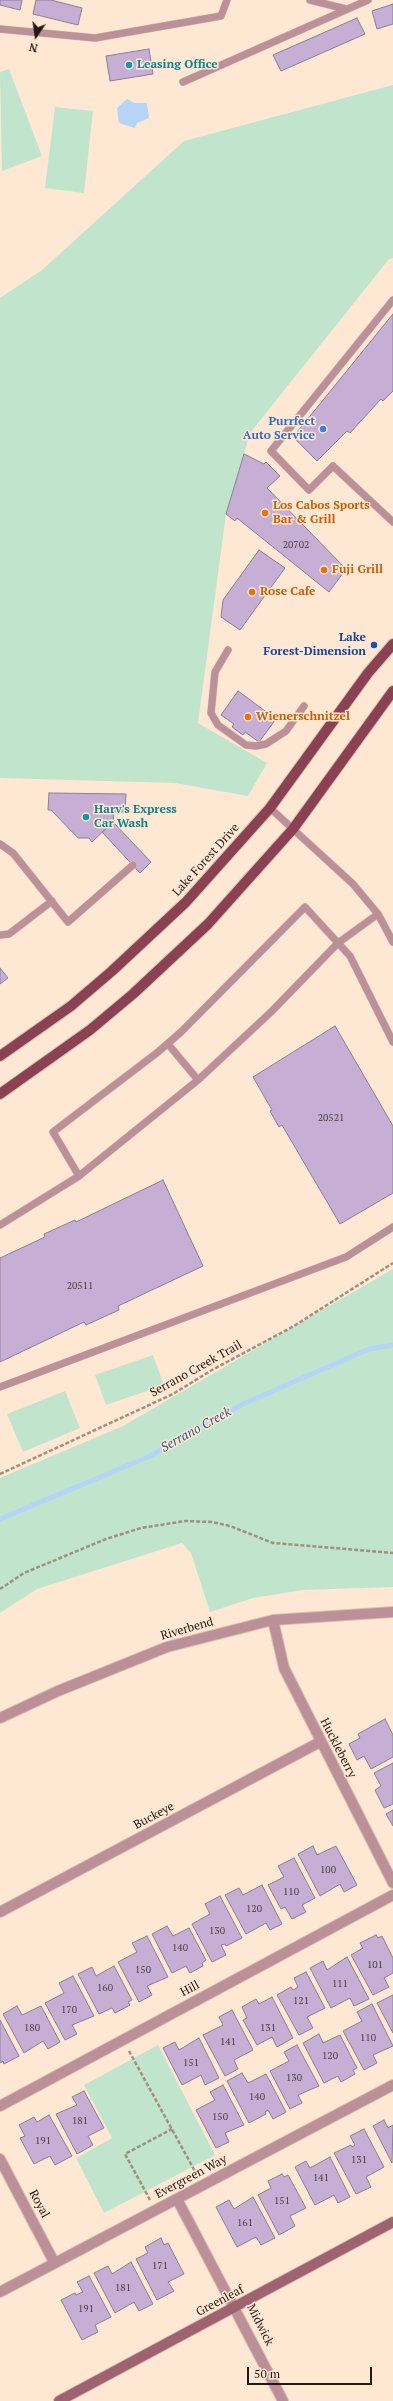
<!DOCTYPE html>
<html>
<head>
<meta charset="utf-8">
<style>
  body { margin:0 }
  #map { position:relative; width:393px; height:2401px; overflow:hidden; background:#ffe8d3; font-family:"PT Serif",serif }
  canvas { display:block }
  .north { position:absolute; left:16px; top:16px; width:40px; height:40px; -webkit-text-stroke:3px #ffe8d3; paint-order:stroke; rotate:193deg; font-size:11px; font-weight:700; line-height:16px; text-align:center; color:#201811 }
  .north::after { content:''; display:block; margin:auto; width:14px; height:18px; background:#201811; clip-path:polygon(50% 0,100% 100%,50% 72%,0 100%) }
  .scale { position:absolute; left:247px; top:2367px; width:125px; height:18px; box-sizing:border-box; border:2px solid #201811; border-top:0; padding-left:5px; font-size:12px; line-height:14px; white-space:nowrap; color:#201811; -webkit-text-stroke:3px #ffe8d3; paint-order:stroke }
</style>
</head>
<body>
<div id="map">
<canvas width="393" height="2401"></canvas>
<div class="north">N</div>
<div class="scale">50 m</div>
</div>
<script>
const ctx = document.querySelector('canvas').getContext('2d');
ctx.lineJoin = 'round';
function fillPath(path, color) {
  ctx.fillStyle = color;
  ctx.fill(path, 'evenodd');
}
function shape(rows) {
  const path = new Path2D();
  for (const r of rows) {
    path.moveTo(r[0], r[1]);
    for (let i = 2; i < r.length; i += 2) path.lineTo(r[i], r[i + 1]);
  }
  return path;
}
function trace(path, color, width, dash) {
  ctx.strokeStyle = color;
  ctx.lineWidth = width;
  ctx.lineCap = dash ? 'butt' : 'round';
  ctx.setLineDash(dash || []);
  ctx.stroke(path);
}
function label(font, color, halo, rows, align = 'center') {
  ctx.font = font + ' "PT Serif",serif';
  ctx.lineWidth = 3;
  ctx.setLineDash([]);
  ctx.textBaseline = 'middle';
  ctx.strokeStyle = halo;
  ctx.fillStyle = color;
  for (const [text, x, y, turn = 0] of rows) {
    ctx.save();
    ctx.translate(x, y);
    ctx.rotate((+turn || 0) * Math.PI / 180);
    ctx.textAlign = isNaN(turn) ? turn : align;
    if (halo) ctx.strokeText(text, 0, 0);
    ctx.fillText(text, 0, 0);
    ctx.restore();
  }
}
const green = shape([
  [9,69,42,156,2,171,0,72],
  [393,85,393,258,389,259,250,433,226,514,198,723,267,763,248,796,175,783,0,778,0,298,42,270,184,141],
  [55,107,93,111,84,193,45,188],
  [393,1269,393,1587,303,1590,253,1598,210,1612,191,1553,182,1543,37,1589,0,1613,0,1478,123,1426],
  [153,1355,164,1385,106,1405,95,1375],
  [65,1391,80,1428,23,1452,7,1414],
  [158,2045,215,2155,104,2213,76,2158,112,2138,84,2085]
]);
const water = shape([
  [127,99,134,103,147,103,149,118,137,123,135,128,119,123,117,108]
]);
const stream = shape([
  [0,1519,148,1457,243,1404,369,1349,393,1345]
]);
const building = shape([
  [0,0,22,0,20,10,0,5,0,0],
  [36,0,51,0,82,8,78,25,33,14,36,0],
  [393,4,393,24,377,29,372,11,393,4],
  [357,18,365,34,281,71,273,55,357,18],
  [149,49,153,74,110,81,106,56,149,49],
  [393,314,393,391,383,401,381,399,350,433,347,431,317,461,293,437,393,314],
  [244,454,264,464,266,462,280,476,267,488,346,569,329,592,237,518,235,521,226,514,244,454],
  [259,550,285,568,240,630,221,617,223,600,259,550],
  [238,691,276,719,259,742,245,732,243,735,232,727,234,724,221,715,238,691],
  [49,793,126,794,125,812,114,812,113,822,92,842,89,838,78,838,51,810,48,810,49,793],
  [113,822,151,862,140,873,102,832,113,822],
  [0,968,8,978,0,984,0,968],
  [335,1026,393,1126,393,1193,340,1224,282,1125,279,1127,270,1111,272,1110,253,1077,335,1026],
  [163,1180,203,1266,118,1306,119,1310,86,1325,84,1322,0,1362,0,1258,45,1237,44,1234,75,1220,76,1222,163,1180],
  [385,1719,393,1735,393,1757,371,1769,364,1756,357,1760,349,1744,360,1738,358,1734,385,1719],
  [393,1763,393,1804,384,1808,375,1790,381,1786,374,1773,393,1763],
  [393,1810,393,1826,386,1814,393,1810],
  [313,1846,317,1855,336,1846,357,1885,344,1892,340,1884,320,1896,298,1854,313,1846],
  [294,1858,315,1898,302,1905,306,1912,292,1919,285,1907,281,1909,268,1885,284,1877,278,1866,294,1858],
  [262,1885,282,1924,270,1930,266,1923,246,1934,225,1895,239,1888,243,1895,262,1885],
  [220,1896,242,1938,226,1946,225,1944,221,1945,226,1955,212,1962,192,1924,210,1914,205,1904,220,1896],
  [167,1926,173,1936,189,1928,206,1960,202,1963,203,1966,190,1973,186,1966,172,1973,152,1934,167,1926],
  [376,1935,378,1938,382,1936,393,1958,393,1973,384,1978,389,1987,373,1995,351,1955,363,1948,360,1943,376,1935],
  [147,1936,168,1977,147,1986,152,1995,139,2002,118,1962,137,1952,132,1943,147,1936],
  [347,1957,369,1999,354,2006,350,1998,331,2008,310,1968,323,1961,327,1970,347,1957],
  [114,1966,132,2000,128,2002,130,2005,115,2013,112,2008,99,2014,78,1974,92,1967,96,1976,114,1966],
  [306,1972,325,2008,307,2017,313,2028,299,2035,277,1995,291,1987,293,1990,298,1987,294,1978,306,1972],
  [73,1976,94,2016,72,2025,77,2034,65,2040,45,2003,64,1993,59,1983,73,1976],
  [393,1995,393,2033,377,2003,393,1995],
  [272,1997,293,2038,277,2047,272,2037,257,2045,243,2020,247,2018,242,2007,256,1999,259,2004,272,1997],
  [372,2004,393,2046,373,2055,377,2063,364,2070,343,2031,362,2021,357,2012,372,2004],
  [17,2006,22,2015,41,2006,60,2042,48,2049,43,2041,24,2053,3,2014,17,2006],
  [232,2010,253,2050,234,2060,238,2069,225,2076,203,2035,223,2025,219,2017,232,2010],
  [0,2020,19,2056,4,2064,3,2061,0,2063,0,2020],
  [319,2034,323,2043,340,2035,357,2068,353,2070,355,2074,341,2082,338,2076,324,2083,303,2043,319,2034],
  [199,2038,219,2078,205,2085,201,2075,182,2085,163,2048,175,2042,179,2050,199,2038],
  [297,2045,319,2086,298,2095,302,2103,290,2109,270,2071,289,2061,284,2052,297,2045],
  [242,2073,248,2083,266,2074,286,2112,273,2119,268,2110,265,2112,266,2114,249,2123,227,2081,242,2073],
  [223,2085,244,2125,225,2133,229,2142,216,2148,196,2110,215,2100,210,2092,223,2085],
  [84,2091,104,2128,88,2136,93,2145,77,2154,56,2114,77,2105,72,2097,84,2091],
  [49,2115,72,2156,55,2165,50,2156,34,2164,20,2138,25,2136,19,2125,34,2117,37,2122,49,2115],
  [384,2120,388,2128,393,2125,392,2163,373,2126,384,2120],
  [364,2129,384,2167,366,2177,371,2187,356,2194,334,2153,351,2145,352,2147,355,2145,350,2136,364,2129],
  [330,2157,350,2197,338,2203,334,2195,315,2205,295,2167,306,2161,310,2168,330,2157],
  [282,2174,284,2177,288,2175,306,2208,290,2216,295,2226,279,2235,258,2195,271,2188,268,2181,282,2174],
  [253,2197,275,2238,261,2245,256,2237,237,2247,216,2207,229,2200,234,2209,253,2197],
  [161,2238,164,2245,168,2243,184,2274,168,2282,174,2291,157,2300,136,2259,148,2253,145,2247,161,2238],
  [131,2262,153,2304,139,2311,134,2302,115,2313,94,2273,108,2266,112,2274,131,2262],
  [89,2276,111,2317,95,2325,98,2332,82,2340,61,2300,75,2293,76,2295,83,2292,77,2282,89,2276]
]);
const path = shape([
  [0,1474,173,1394,212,1370,294,1326,393,1263],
  [0,1589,24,1573,106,1539,141,1528,185,1521,212,1522,230,1526,273,1543,393,1553],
  [129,2051,197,2175],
  [150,2200,125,2154,172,2129]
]);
const lane = shape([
  [310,0,346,9],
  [0,29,95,38,221,16,227,0],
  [183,82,368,0],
  [393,300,271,451,309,490,333,466,393,522],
  [228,650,215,672,211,713,218,725,246,745,256,746,266,744,286,731,304,706],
  [270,808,353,884,378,914,393,942],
  [0,844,13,853,68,922,133,865],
  [0,935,9,934,52,901],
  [168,1044,198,1080],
  [79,1176,53,1132,158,1052,181,1032,305,907,350,956,393,1042],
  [0,1225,79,1176,198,1080,271,1012,338,943,378,914],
  [0,1387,346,1257,393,1227]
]);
const street = shape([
  [273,1620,284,1668,393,1883],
  [0,1718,58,1691,167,1647,273,1620,393,1612],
  [0,1912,320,1742],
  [0,2106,393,1895],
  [0,2159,54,2262],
  [177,2199,283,2401],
  [0,2292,393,2085]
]);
const secondary = shape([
  [59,2401,393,2222]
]);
const primary = shape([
  [0,1056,71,1006,112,971,186,902,270,808,368,673,393,644],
  [0,1094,90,1030,133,994,208,924,293,829,393,691]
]);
const markers = [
  [129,65,4,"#0f9aa8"],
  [323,429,4,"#3f7fe0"],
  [265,513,4,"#e8710a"],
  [324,570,4,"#e8710a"],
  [252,592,4,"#e8710a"],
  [374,645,4,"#1a4fb4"],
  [248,717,4,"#e8710a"],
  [86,817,4,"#0f9aa8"]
];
const numberNames = [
  ["20702",296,545],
  ["20521",331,1118],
  ["20511",80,1286],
  ["100",328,1870],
  ["110",291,1892],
  ["120",254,1909],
  ["130",217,1931],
  ["140",180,1948],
  ["101",375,1965],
  ["150",143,1970],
  ["111",340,1984],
  ["160",105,1988],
  ["121",301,2001],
  ["170",69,2010],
  ["180",32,2028],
  ["131",268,2028],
  ["110",368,2038],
  ["141",228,2042],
  ["120",330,2056],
  ["151",191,2063],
  ["130",294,2078],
  ["140",257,2097],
  ["150",220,2117],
  ["181",80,2121],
  ["191",43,2141],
  ["131",359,2160],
  ["141",321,2178],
  ["151",282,2201],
  ["161",245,2223],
  ["171",160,2266],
  ["181",123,2288],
  ["191",86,2309]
];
const cultureNames = [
  ["Leasing Office",137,65],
  ["Harv's Express",94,810],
  ["Car Wash",94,824]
];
const shopNames = [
  ["Purrfect",315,422],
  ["Auto Service",315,436]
];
const foodNames = [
  ["Los Cabos Sports",273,506],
  ["Bar & Grill",273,520],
  ["Fuji Grill",332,570],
  ["Rose Cafe",260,592],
  ["Wienerschnitzel",256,717]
];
const transitNames = [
  ["Lake",366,638],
  ["Forest-Dimension",366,652]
];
const streetNames = [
  ["Lake Forest Drive",206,860,-48],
  ["Serrano Creek Trail",196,1369,-29],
  ["Riverbend",187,1629,-16],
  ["Huckleberry",338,1748,63],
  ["Buckeye",154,1816,-28],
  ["Hill",190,1989,-28],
  ["Evergreen Way",191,2177,-28],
  ["Royal",39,2204,62],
  ["Greenleaf",220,2301,-28],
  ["Midwick",260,2325,63]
];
const waterNames = [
  ["Serrano Creek",196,1430,-29]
];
fillPath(green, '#c1e4cd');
fillPath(water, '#b6d4f7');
trace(stream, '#b6d4f7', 5);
fillPath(building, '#c6aed4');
trace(building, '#8d7e95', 1);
trace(lane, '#d7c3b0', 8);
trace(street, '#d7c3b0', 12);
trace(secondary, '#d7c3b0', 12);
trace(primary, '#d7c3b0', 12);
trace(path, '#a19081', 2.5, [4, 2]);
trace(lane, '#bb9098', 7);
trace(street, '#bb9098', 10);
trace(secondary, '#9f6270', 10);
trace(primary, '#8a4153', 10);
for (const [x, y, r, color] of markers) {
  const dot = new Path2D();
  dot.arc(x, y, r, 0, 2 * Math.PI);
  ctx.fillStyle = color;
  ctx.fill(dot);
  trace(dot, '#ffe8d3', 1.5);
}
label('10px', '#4a3e42', null, numberNames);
label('bold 12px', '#0d838f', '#ffe8d3', cultureNames, 'left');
label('bold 12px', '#366cbe', '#ffe8d3', shopNames, 'right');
label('bold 12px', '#c56008', '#ffe8d3', foodNames, 'left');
label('bold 12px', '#164399', '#ffe8d3', transitNames, 'right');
label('12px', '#201811', '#ffe8d3', streetNames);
label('italic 13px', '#305a87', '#ffe8d3', waterNames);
</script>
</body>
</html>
